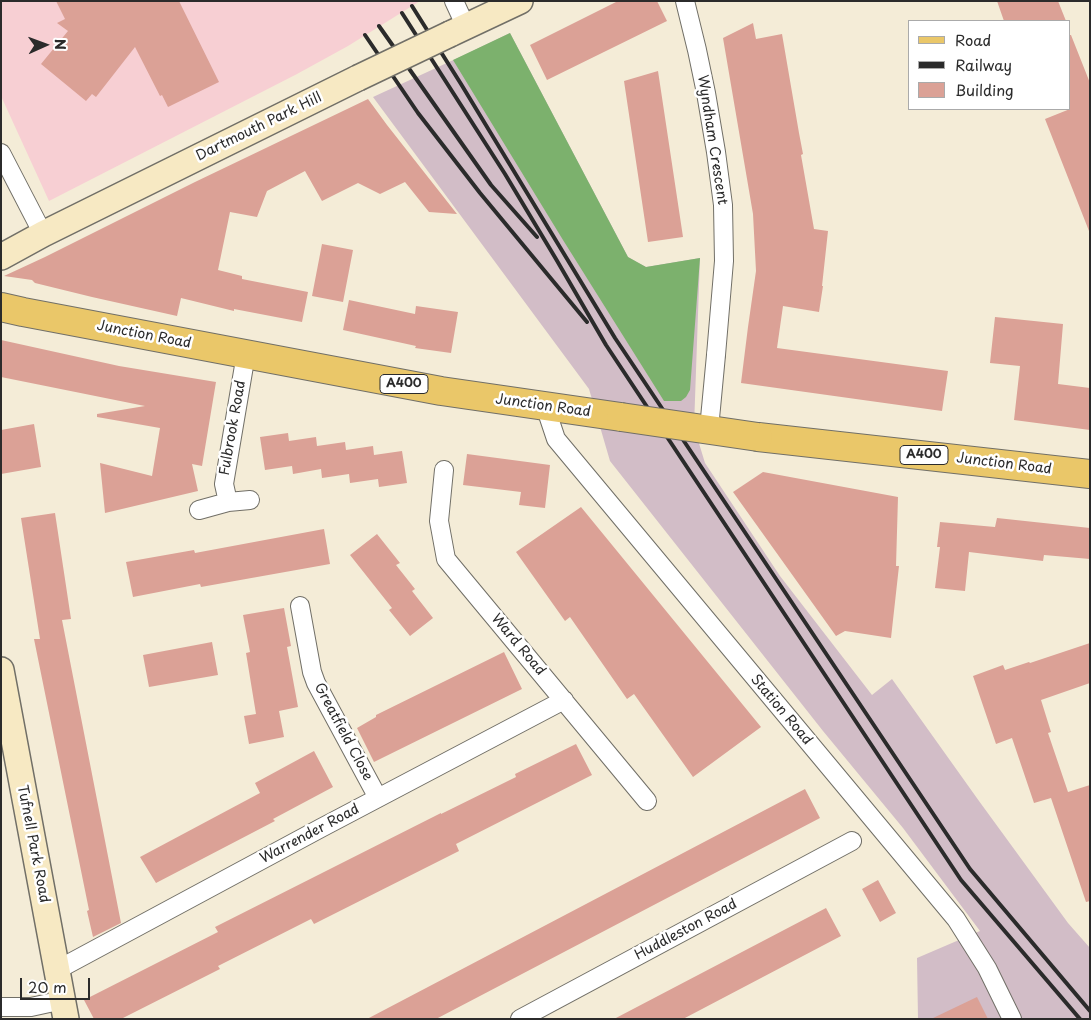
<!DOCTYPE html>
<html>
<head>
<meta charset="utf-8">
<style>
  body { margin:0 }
  #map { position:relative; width:1091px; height:1020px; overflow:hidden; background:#f4ecd7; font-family:"Playpen Sans",sans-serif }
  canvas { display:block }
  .frame { position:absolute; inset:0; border:2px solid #2b2b2b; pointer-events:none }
  .legend { position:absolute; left:908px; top:20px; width:162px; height:90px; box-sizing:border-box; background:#fff; border:1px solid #aaa; margin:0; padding:6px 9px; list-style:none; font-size:15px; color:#2b2b2b }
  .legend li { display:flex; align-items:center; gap:10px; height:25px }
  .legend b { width:25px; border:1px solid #aaa }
  .north { position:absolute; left:20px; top:20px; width:50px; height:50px; -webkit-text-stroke:4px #fff; paint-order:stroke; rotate:88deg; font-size:14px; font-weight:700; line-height:20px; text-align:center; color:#2b2b2b }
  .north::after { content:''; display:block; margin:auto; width:18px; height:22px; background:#2b2b2b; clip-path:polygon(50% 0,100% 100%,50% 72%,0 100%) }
  .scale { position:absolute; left:20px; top:978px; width:70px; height:22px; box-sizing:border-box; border:2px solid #2b2b2b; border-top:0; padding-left:6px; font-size:15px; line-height:18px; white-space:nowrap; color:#2b2b2b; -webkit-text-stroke:4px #fff; paint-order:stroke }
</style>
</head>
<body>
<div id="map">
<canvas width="1091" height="1020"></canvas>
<div class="frame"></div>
<ul class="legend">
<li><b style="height:6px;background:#eac769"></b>Road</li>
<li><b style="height:6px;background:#2b2b2b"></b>Railway</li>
<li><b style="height:14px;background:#dba196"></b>Building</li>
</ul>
<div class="north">N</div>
<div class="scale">20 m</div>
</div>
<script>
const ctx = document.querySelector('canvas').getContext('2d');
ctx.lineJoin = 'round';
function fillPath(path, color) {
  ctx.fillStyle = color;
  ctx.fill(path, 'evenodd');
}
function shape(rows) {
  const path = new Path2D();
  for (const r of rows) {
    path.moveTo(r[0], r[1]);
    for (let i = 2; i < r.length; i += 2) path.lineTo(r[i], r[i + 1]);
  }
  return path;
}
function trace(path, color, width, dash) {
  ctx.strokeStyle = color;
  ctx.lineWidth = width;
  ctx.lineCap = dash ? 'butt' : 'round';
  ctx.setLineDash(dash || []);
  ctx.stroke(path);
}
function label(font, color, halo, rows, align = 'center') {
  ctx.font = font + ' "Playpen Sans",sans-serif';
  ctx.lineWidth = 5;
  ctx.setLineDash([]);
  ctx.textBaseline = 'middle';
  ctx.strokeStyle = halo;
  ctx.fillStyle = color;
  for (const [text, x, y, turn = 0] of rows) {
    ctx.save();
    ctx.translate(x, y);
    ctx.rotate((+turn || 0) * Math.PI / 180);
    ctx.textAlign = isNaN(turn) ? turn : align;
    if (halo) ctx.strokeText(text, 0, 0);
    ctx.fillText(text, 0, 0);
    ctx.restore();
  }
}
const built = shape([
  [1,1,420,1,348,46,297,74,49,201,1,96]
]);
const industrial = shape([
  [510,33,628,257,646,267,700,258,694,427,705,463,780,576,872,695,892,679,979,801,1068,923,1090,948,1090,1019,918,1019,917,958,980,931,903,828,823,731,610,461,589,389,373,97,462,56]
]);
const forest = shape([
  [510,33,628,257,646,267,700,258,690,390,686,397,681,401,664,401,563,240,453,60]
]);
const building = shape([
  [56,1,179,1,219,82,168,107,162,95,160,96,135,47,96,97,92,94,86,101,41,64,68,31,57,23,65,19],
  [618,1,657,1,667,21,547,80,530,45],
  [997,1,1058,1,1066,21,1004,21],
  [753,23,756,39,782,34,799,133,803,154,801,155,814,229,828,231,822,286,823,286,819,312,783,306,777,348,948,371,942,411,741,383,748,327,756,271,753,214,723,38],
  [1070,35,1071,35,1090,83,1089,231,1045,119,1070,109],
  [658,71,683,237,648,242,624,81],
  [368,99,387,125,457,214,429,212,405,182,380,194,358,183,322,201,305,171,267,191,257,217,230,212,218,270,242,276,242,279,308,292,302,322,234,309,234,311,181,298,177,316,92,297,35,283,32,280,4,276,45,257,195,182],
  [322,244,353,250,343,302,312,296],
  [349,300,415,314,416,306,458,312,451,353,415,348,416,346,343,330],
  [995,317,1063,324,1058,384,1090,388,1090,430,1014,420,1020,366,990,363],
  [1,340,119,366,216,382,202,466,192,464,198,491,105,513,100,463,152,476,160,428,97,417,97,414,145,406,1,377],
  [34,424,41,467,1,474,1,430],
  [288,433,289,441,316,437,317,446,345,442,346,450,373,446,374,455,402,451,407,483,379,487,378,479,350,483,349,474,322,478,321,469,293,474,292,466,265,470,260,437],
  [467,454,550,465,545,508,519,505,521,492,463,485],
  [763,472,898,497,896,566,899,566,891,638,845,631,836,636,733,492],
  [581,507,761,727,693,777,634,694,627,699,570,617,565,621,516,552],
  [55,513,71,619,62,620,121,923,93,937,87,911,89,910,34,639,40,639,21,518],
  [997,518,1090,528,1090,559,1044,555,1043,561,969,552,965,591,935,588,940,547,937,547,940,522,995,527],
  [324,529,330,564,201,587,200,584,133,597,126,562,194,550,195,553],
  [377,534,400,563,396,565,415,589,412,591,433,618,410,636,389,610,392,608,350,555],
  [284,608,291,646,287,647,298,707,279,711,284,737,249,744,244,716,256,714,246,653,250,652,243,615],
  [212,642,218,675,149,687,143,655],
  [1090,643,1090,683,1041,700,1051,732,1048,733,1068,792,1090,785,1090,901,1086,902,1051,798,1034,803,1012,738,996,744,973,676,1003,665,1005,670,1029,662,1030,663],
  [504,652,522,689,374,762,357,728,376,717,376,715],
  [576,744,592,775,456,844,459,851,314,924,311,919,218,966,220,969,121,1019,94,1019,84,1000,218,932,215,927,441,813,441,814,516,777,515,774],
  [314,751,333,787,273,819,275,821,156,883,140,857,260,793,255,783],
  [805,789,820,818,436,1019,367,1019],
  [878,880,896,913,880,922,862,889],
  [826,908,841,936,683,1019,614,1019],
  [977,997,988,1019,931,1019]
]);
const street = shape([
  [454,1,466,27],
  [685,1,697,50,706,93,716,152,723,205,724,261,716,355],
  [1,153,43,234],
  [545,406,556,439,956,919,987,968,1012,1019],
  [444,470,439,521,446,559,647,801],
  [228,502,224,484,246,354],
  [199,510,228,502,250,500],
  [300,606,312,672,316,683,378,798],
  [57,970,321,828,564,700],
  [1,1007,31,1007,63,1000],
  [520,1019,852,841]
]);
const secondary = shape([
  [450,34,520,1],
  [1,257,43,234,358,78],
  [1,670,66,1019]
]);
const primary = shape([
  [1,307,23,312,441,391,621,417],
  [758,437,1090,474]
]);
const rail = shape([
  [412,6,461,84,615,338,970,869,1090,1011],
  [402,13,505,174,556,259,606,345,961,880,1080,1019],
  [379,26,491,185,537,237],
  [365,35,418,113,480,193,587,322]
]);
const streetBridge = shape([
  [709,429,716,355]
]);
const secondaryBridge = shape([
  [358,78,450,34]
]);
const primaryBridge = shape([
  [621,417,758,437]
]);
const shields = [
  [404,384,48],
  [924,455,48]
];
const shieldNames = [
  ["A400",404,384],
  ["A400",924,455]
];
const streetNames = [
  ["Dartmouth Park Hill",259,127,-26],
  ["Wyndham Crescent",712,140,81],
  ["Junction Road",144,335,11],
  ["Junction Road",543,406,8],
  ["Fulbrook Road",233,428,-80],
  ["Junction Road",1004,464,7],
  ["Ward Road",518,645,50],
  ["Station Road",781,710,50],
  ["Greatfield Close",343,732,62],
  ["Warrender Road",310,834,-28],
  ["Tufnell Park Road",33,844,79],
  ["Huddleston Road",686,930,-28]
];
fillPath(built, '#f7cfd3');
fillPath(industrial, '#d2bdc7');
fillPath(forest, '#7cb16d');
fillPath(building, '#dba196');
trace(street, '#716f67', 20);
trace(secondary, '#716f67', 28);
trace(primary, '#716f67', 30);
trace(street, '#fff', 18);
trace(secondary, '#f7e9c3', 25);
trace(primary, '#eac769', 28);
trace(rail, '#2b2b2b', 4);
trace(streetBridge, '#716f67', 20, []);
trace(secondaryBridge, '#716f67', 28, []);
trace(primaryBridge, '#716f67', 30, []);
trace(streetBridge, '#fff', 18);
trace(secondaryBridge, '#f7e9c3', 25);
trace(primaryBridge, '#eac769', 28);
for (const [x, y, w] of shields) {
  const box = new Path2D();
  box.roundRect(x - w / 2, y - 9.5, w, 19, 4);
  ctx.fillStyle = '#fff';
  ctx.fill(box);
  trace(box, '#2b2b2b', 1);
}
label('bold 12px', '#2b2b2b', null, shieldNames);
label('14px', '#2b2b2b', '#fff', streetNames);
</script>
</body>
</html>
